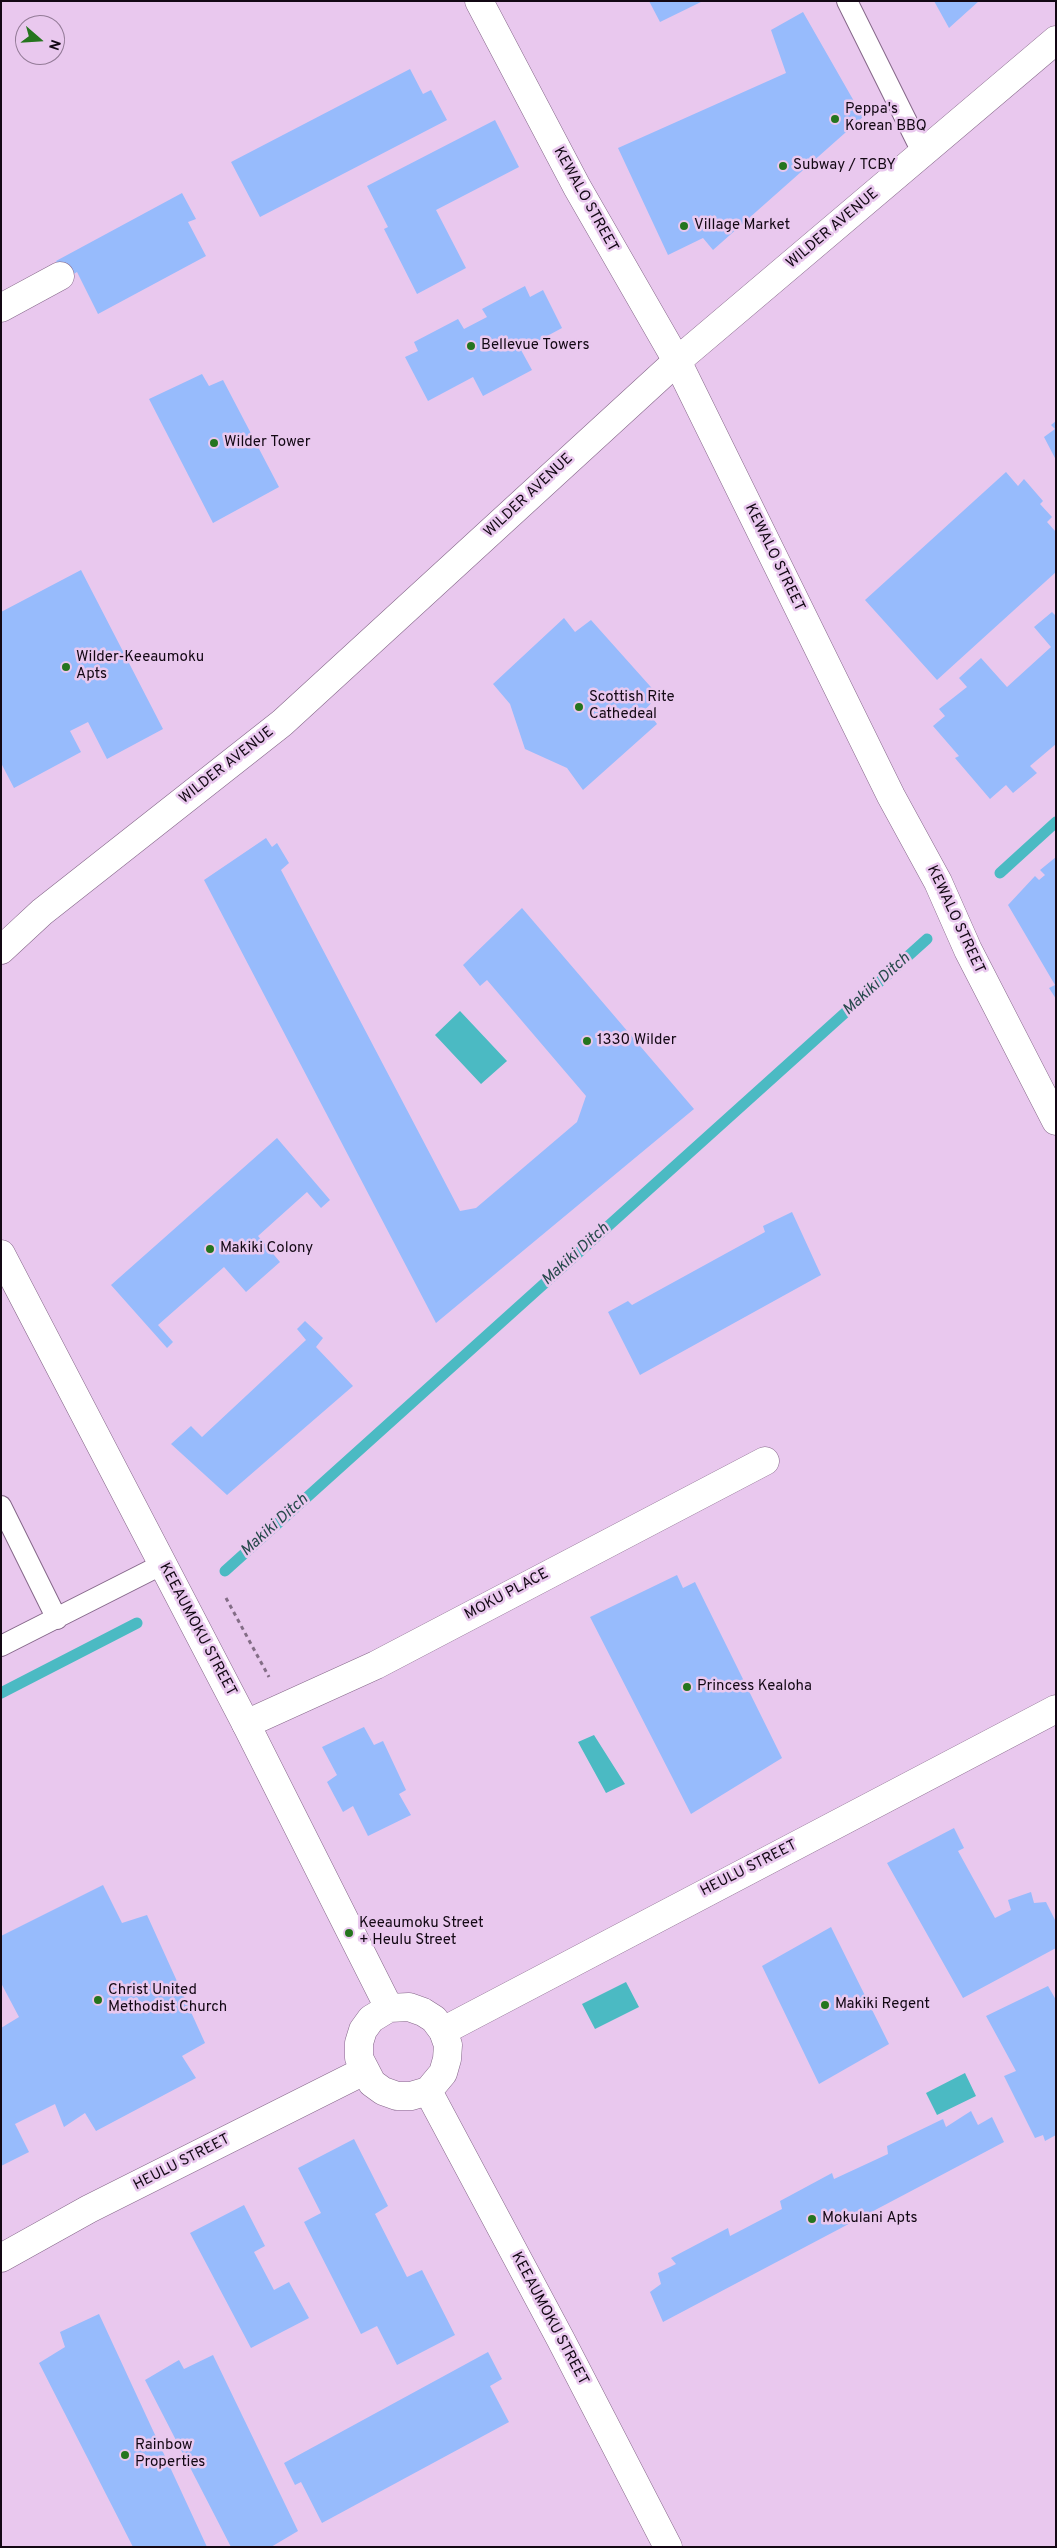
<!DOCTYPE html>
<html>
<head>
<meta charset="utf-8">
<style>
  body { margin:0 }
  #map { position:relative; width:1057px; height:2548px; overflow:hidden; background:#e9c8ee; font-family:Overpass,sans-serif }
  canvas { display:block }
  .frame { position:absolute; inset:0; border:2px solid #130814; pointer-events:none }
  .north { position:absolute; left:15px; top:15px; width:50px; height:50px; box-sizing:border-box; background:#e9c8ee; border:1px solid #937b97; border-radius:50%; rotate:109deg; font-size:14px; font-weight:700; line-height:20px; text-align:center; color:#130814 }
  .north::after { content:''; display:block; margin:auto; width:18px; height:22px; background:#25751e; clip-path:polygon(50% 0,100% 100%,50% 72%,0 100%) }
</style>
</head>
<body>
<div id="map">
<canvas width="1057" height="2548"></canvas>
<div class="frame"></div>
<div class="north">N</div>
</div>
<script>
const ctx = document.querySelector('canvas').getContext('2d');
ctx.lineJoin = 'round';
function fillPath(path, color) {
  ctx.fillStyle = color;
  ctx.fill(path, 'evenodd');
}
function shape(rows) {
  const path = new Path2D();
  for (const r of rows) {
    path.moveTo(r[0], r[1]);
    for (let i = 2; i < r.length; i += 2) path.lineTo(r[i], r[i + 1]);
  }
  return path;
}
function trace(path, color, width, dash) {
  ctx.strokeStyle = color;
  ctx.lineWidth = width;
  ctx.lineCap = dash ? 'butt' : 'round';
  ctx.setLineDash(dash || []);
  ctx.stroke(path);
}
function label(font, color, halo, rows, align = 'center') {
  ctx.font = font + ' Overpass,sans-serif';
  ctx.lineWidth = 5;
  ctx.setLineDash([]);
  ctx.textBaseline = 'middle';
  ctx.strokeStyle = halo;
  ctx.fillStyle = color;
  for (const [text, x, y, turn = 0] of rows) {
    ctx.save();
    ctx.translate(x, y);
    ctx.rotate((+turn || 0) * Math.PI / 180);
    ctx.textAlign = isNaN(turn) ? turn : align;
    if (halo) ctx.strokeText(text, 0, 0);
    ctx.fillText(text, 0, 0);
    ctx.restore();
  }
}
const water = shape([
  [460,1011,507,1061,481,1084,435,1035],
  [594,1735,625,1784,606,1793,578,1742],
  [626,1982,639,2007,595,2029,582,2004],
  [965,2073,976,2096,937,2115,926,2093]
]);
const stream = shape([
  [1000,873,1056,822],
  [225,1571,927,939],
  [1,1693,137,1623]
]);
const building = shape([
  [649,1,703,1,660,22],
  [934,1,979,1,949,28],
  [803,12,863,117,713,250,703,238,668,255,618,148,786,73,771,30],
  [410,69,423,94,431,90,447,120,260,217,231,162],
  [495,120,519,167,436,210,466,268,417,294,384,229,388,227,367,186],
  [182,193,196,219,188,222,206,256,98,314,77,272,65,279,56,261],
  [525,286,530,297,543,290,562,328,521,350,532,370,483,396,473,377,428,401,405,357,418,351,414,342,458,319,464,329,487,317,482,309],
  [202,374,209,386,223,380,279,487,213,523,149,399],
  [1056,421,1056,460,1044,437,1055,429,1051,425],
  [1006,472,1018,486,1024,479,1043,501,1040,504,1052,517,1047,522,1056,532,1056,572,937,680,865,600],
  [81,570,163,729,107,759,88,722,70,731,81,752,14,788,1,763,1,612],
  [1052,612,1056,616,1056,744,1030,766,1037,773,1013,793,1006,785,990,799,955,758,959,756,933,726,945,716,939,709,967,687,959,678,981,658,1007,687,1051,647,1034,627],
  [564,618,575,632,591,620,658,695,646,709,657,724,583,790,567,768,525,749,510,704,493,684],
  [266,838,272,847,277,843,289,863,281,870,460,1211,476,1208,577,1122,586,1096,487,980,480,986,463,965,522,908,694,1109,436,1323,204,880],
  [1056,857,1056,999,1049,988,1055,985,1008,905,1035,876,1039,880,1045,875,1040,870],
  [277,1138,330,1200,321,1208,307,1192,258,1236,280,1262,246,1292,224,1267,158,1325,173,1342,167,1348,111,1285],
  [792,1212,821,1275,640,1375,608,1312,628,1301,632,1305,765,1232,763,1226],
  [305,1321,323,1338,316,1347,353,1386,227,1495,171,1444,191,1426,202,1437,306,1340,297,1329],
  [677,1575,683,1588,695,1582,782,1758,691,1814,590,1617],
  [364,1727,374,1745,383,1741,406,1790,399,1794,411,1815,368,1836,353,1806,343,1812,327,1782,337,1775,322,1747],
  [954,1828,964,1848,958,1851,995,1918,1011,1910,1008,1900,1031,1892,1034,1903,1046,1902,1056,1922,1056,1948,963,1998,887,1863],
  [103,1885,122,1923,147,1915,205,2043,182,2056,196,2078,96,2131,85,2113,64,2127,55,2104,15,2124,29,2152,1,2166,1,2028,19,2017,1,1983,1,1936],
  [831,1927,889,2044,819,2084,762,1966],
  [1048,1986,1056,2000,1056,2135,1045,2141,1043,2135,1035,2138,1004,2076,1016,2071,986,2016],
  [971,2111,978,2125,992,2117,1004,2142,663,2322,650,2292,661,2284,658,2273,676,2264,671,2258,728,2228,730,2236,782,2209,780,2201,832,2173,834,2179,888,2154,887,2146,943,2119,946,2127],
  [354,2139,388,2206,375,2214,407,2277,422,2270,455,2335,397,2365,377,2326,361,2334,304,2222,321,2213,298,2168],
  [244,2205,265,2246,254,2252,274,2290,289,2282,309,2318,251,2348,190,2233],
  [99,2314,207,2547,133,2547,39,2363,65,2347,60,2332],
  [488,2352,502,2379,490,2386,509,2422,322,2523,301,2482,295,2485,284,2463],
  [213,2355,298,2531,271,2547,231,2547,145,2380,179,2360,184,2369]
]);
const path = shape([
  [226,1598,269,1677]
]);
const lane = shape([
  [847,1,923,154],
  [1,1506,57,1619],
  [1,1646,163,1564]
]);
const street = shape([
  [479,1,577,187,677,361,891,796,938,882,968,950,1056,1121],
  [1,308,60,276],
  [246,1724,376,1665,765,1461],
  [443,2031,1056,1709],
  [1,2258,89,2209,364,2071]
]);
const secondary = shape([
  [1,950,42,912,282,723,677,361,1056,40],
  [1,1254,246,1724,389,2008],
  [409,2007,423,2012,434,2019,443,2031,448,2045,447,2059,443,2073,428,2091,411,2096,397,2096,383,2091,372,2083,359,2058,359,2043,363,2030,371,2019,389,2008,409,2007],
  [428,2091,561,2340,668,2547]
]);
const markers = [
  [835,119,5,"#25751e"],
  [783,166,5,"#25751e"],
  [684,226,5,"#25751e"],
  [471,346,5,"#25751e"],
  [214,443,5,"#25751e"],
  [66,667,5,"#25751e"],
  [579,707,5,"#25751e"],
  [587,1041,5,"#25751e"],
  [210,1249,5,"#25751e"],
  [687,1687,5,"#25751e"],
  [349,1933,5,"#25751e"],
  [98,2000,5,"#25751e"],
  [825,2005,5,"#25751e"],
  [812,2219,5,"#25751e"],
  [125,2455,5,"#25751e"]
];
const poiNames = [
  ["Peppa's",845,110],
  ["Korean BBQ",845,127],
  ["Subway / TCBY",793,166],
  ["Village Market",694,226],
  ["Bellevue Towers",481,346],
  ["Wilder Tower",224,443],
  ["Wilder-Keeaumoku",76,658],
  ["Apts",76,675],
  ["Scottish Rite",589,698],
  ["Cathedeal",589,715],
  ["1330 Wilder",597,1041],
  ["Makiki Colony",220,1249],
  ["Princess Kealoha",697,1687],
  ["Keeaumoku Street",359,1924],
  ["+ Heulu Street",359,1941],
  ["Christ United",108,1991],
  ["Methodist Church",108,2008],
  ["Makiki Regent",835,2005],
  ["Mokulani Apts",822,2219],
  ["Rainbow",135,2446],
  ["Properties",135,2463]
];
const streetNames = [
  ["KEWALO STREET",585,200,61],
  ["WILDER AVENUE",833,229,-40],
  ["WILDER AVENUE",529,496,-43],
  ["KEWALO STREET",774,558,64],
  ["WILDER AVENUE",227,766,-38],
  ["KEWALO STREET",955,920,65],
  ["MOKU PLACE",507,1595,-28],
  ["KEEAUMOKU STREET",197,1630,62],
  ["HEULU STREET",749,1869,-27],
  ["HEULU STREET",182,2163,-27],
  ["KEEAUMOKU STREET",549,2319,62]
];
const waterNames = [
  ["Makiki Ditch",877,985,-42],
  ["Makiki Ditch",576,1255,-42],
  ["Makiki Ditch",275,1526,-42]
];
fillPath(water, '#4bbac3');
trace(stream, '#4bbac3', 11);
fillPath(building, '#97bbfc');
trace(lane, '#856789', 22);
trace(street, '#856789', 29);
trace(secondary, '#856789', 29);
trace(path, '#836d86', 3, [4, 4]);
trace(lane, '#fff', 20);
trace(street, '#fff', 28);
trace(secondary, '#fff', 28);
for (const [x, y, r, color] of markers) {
  const dot = new Path2D();
  dot.arc(x, y, r, 0, 2 * Math.PI);
  ctx.fillStyle = color;
  ctx.fill(dot);
  trace(dot, '#e9c8ee', 2);
}
label('15px', '#130814', '#e9c8ee', poiNames, 'left');
label('15px', '#130814', '#e9c8ee', streetNames);
label('italic 16px', '#284a4d', '#e9c8ee', waterNames);
</script>
</body>
</html>
